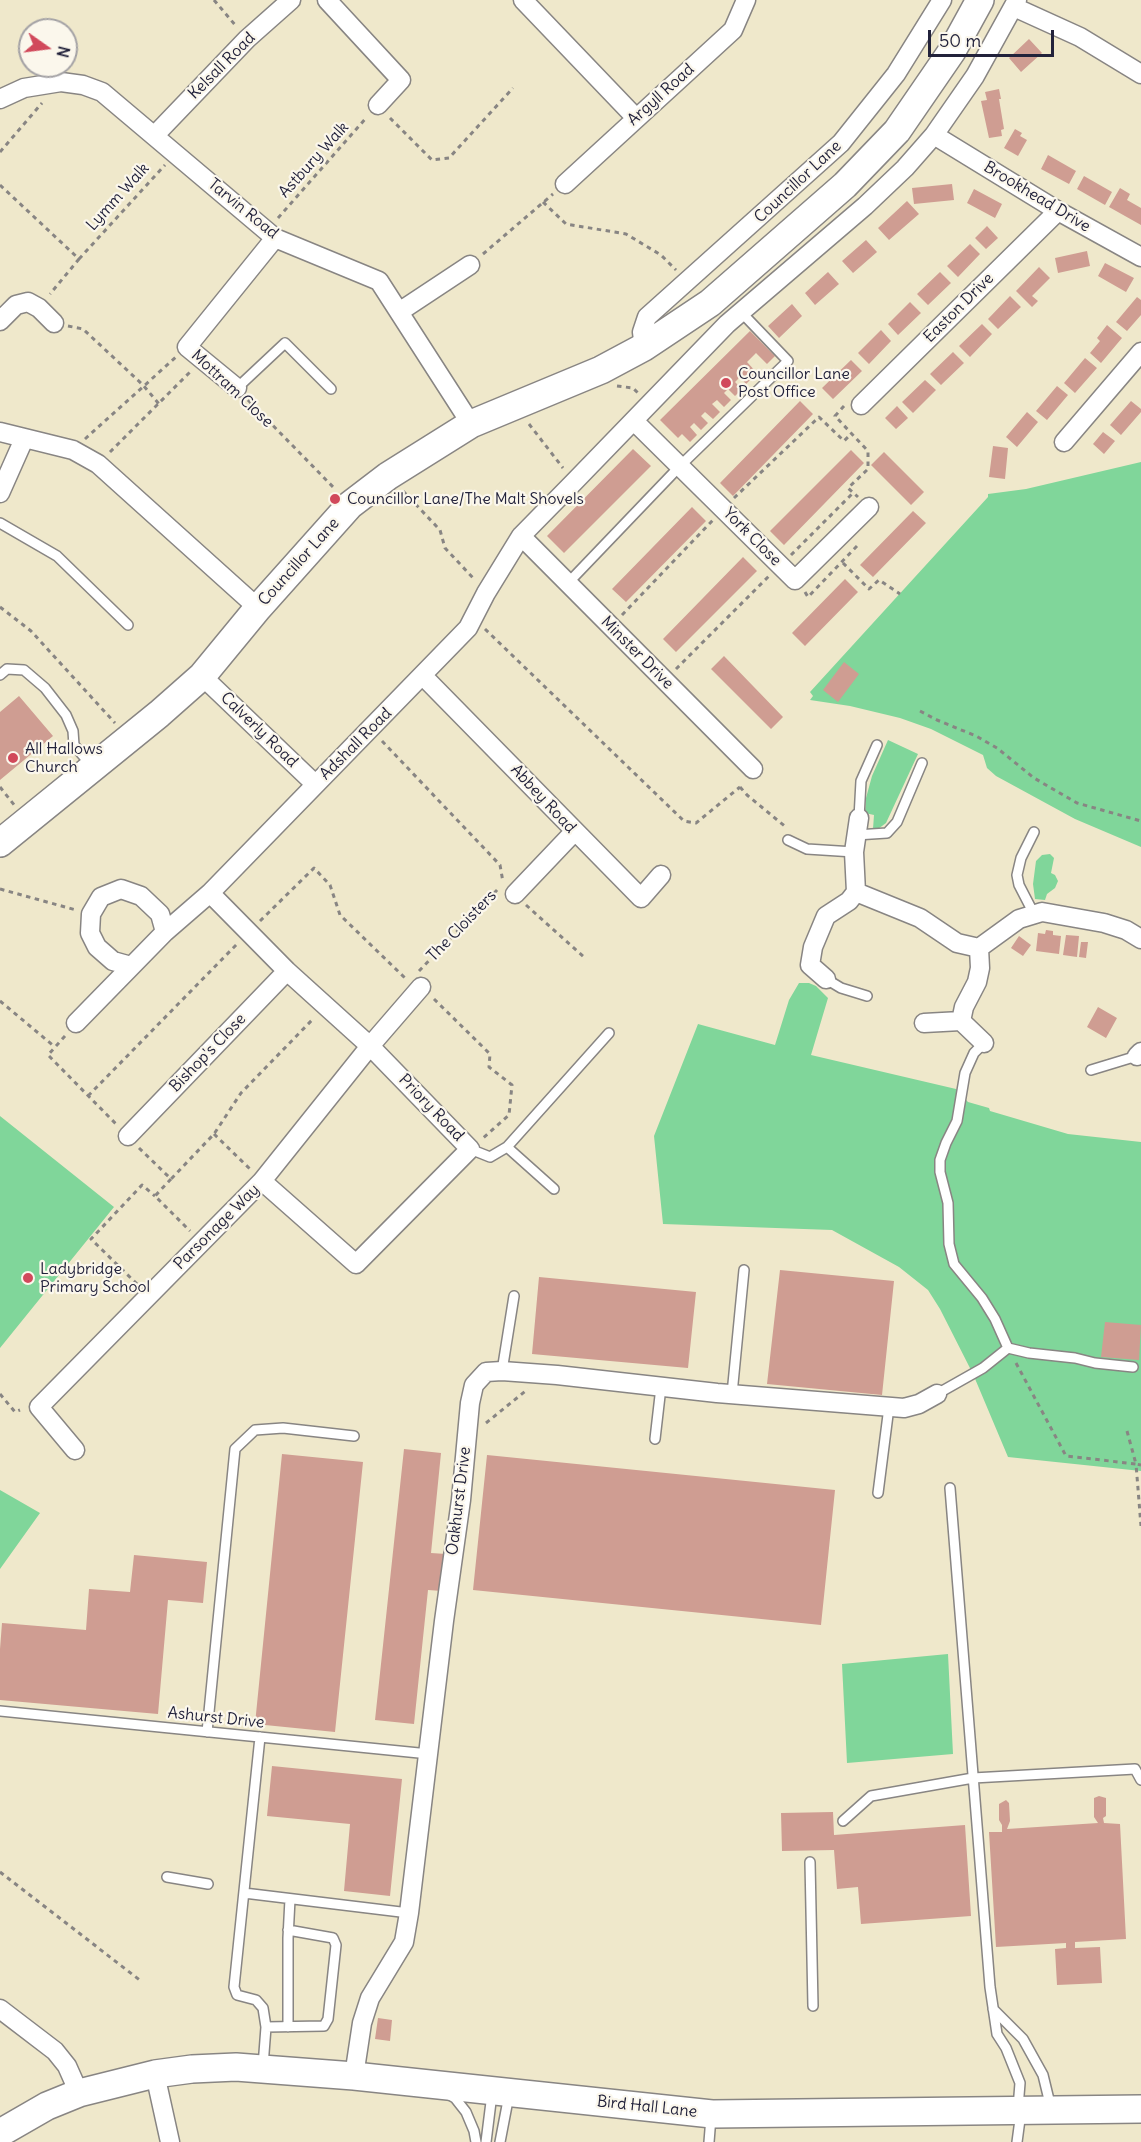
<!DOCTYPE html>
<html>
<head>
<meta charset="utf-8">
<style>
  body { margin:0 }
  #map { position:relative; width:1141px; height:2142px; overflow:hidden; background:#efe8cb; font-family:Delius,sans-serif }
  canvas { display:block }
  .north { position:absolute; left:18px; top:18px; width:60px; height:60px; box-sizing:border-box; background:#fbf7ec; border:2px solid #a4a2a5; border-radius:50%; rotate:104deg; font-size:16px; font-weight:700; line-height:24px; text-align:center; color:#22223b }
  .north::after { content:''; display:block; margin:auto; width:21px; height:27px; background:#d1495b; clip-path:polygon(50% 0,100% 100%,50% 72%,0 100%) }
  .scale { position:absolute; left:928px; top:30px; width:126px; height:27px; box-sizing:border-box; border:3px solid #22223b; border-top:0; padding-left:8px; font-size:18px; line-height:21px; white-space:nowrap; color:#22223b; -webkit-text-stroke:4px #fbf7ec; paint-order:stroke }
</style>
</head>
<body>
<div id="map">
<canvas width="1141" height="2142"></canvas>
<div class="north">N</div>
<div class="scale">50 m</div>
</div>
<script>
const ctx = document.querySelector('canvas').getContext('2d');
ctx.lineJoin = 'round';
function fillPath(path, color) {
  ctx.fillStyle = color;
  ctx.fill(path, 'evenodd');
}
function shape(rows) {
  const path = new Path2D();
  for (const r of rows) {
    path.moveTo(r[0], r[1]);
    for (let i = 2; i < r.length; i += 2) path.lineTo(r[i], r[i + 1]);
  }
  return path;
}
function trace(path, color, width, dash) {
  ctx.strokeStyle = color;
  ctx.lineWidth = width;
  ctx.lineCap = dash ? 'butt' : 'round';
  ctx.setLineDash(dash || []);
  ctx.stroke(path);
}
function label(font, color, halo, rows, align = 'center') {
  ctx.font = font + ' Delius,sans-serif';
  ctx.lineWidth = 4.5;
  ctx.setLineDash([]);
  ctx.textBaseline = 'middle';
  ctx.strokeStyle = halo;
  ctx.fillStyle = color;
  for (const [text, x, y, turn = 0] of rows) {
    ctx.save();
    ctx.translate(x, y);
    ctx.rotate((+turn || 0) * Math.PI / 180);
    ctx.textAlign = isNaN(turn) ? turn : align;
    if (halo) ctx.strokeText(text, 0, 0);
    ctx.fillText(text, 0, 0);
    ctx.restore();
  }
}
const green = shape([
  [1141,462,1141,847,1075,819,996,776,987,768,983,755,931,729,900,718,850,706,810,700,813,696,810,692,988,497,988,494,1026,489],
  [888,740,918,754,886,823,878,829,873,829,874,815,865,813,866,798,872,776],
  [1050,854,1054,858,1051,873,1055,875,1058,881,1055,888,1047,894,1045,900,1035,899,1033,884,1036,861,1042,855],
  [799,983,809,983,816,986,828,998,811,1055,956,1089,968,1102,989,1108,990,1111,1068,1134,1141,1142,1141,1471,1008,1457,973,1374,940,1309,928,1290,899,1267,832,1230,663,1224,654,1136,698,1024,775,1045,789,1000],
  [0,1116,114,1207,0,1348],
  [0,1490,40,1513,0,1569],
  [948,1654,953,1754,847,1763,842,1664]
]);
const building = shape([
  [1029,39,1042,53,1021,72,1009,58],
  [999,89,1001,99,999,99,1004,129,1001,130,1002,136,989,138,981,101,987,100,985,92],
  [1015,129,1022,133,1020,136,1027,140,1018,156,1004,148],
  [1048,155,1076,171,1069,184,1041,169],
  [1084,176,1112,192,1105,205,1077,189],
  [952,184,954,200,914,204,912,188],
  [1120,188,1130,194,1127,200,1141,208,1141,225,1109,207],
  [974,189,1002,204,995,218,967,203],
  [907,201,919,214,889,240,878,228],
  [987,226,998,238,986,249,975,238],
  [866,240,877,252,853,273,842,261],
  [970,244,980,254,958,277,947,266],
  [1087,251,1090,266,1058,273,1055,258],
  [1105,263,1134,278,1126,292,1098,276],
  [1039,267,1050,278,1032,296,1038,301,1032,307,1016,291],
  [828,272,839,284,815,305,805,293],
  [940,272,951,283,928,305,917,294],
  [1010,296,1021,307,998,329,988,319],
  [1137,297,1141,300,1141,315,1127,331,1116,322],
  [910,302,921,313,898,335,888,324],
  [792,304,802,316,779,338,768,326],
  [982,324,992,334,970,357,959,346],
  [1107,325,1122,338,1101,363,1090,353,1100,341,1097,338],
  [881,330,891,341,869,364,858,353],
  [750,331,775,356,767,364,756,353,747,362,757,373,746,384,740,377,735,382,742,389,735,396,728,389,724,393,731,400,724,407,717,400,712,404,720,412,713,419,705,412,701,416,708,423,701,430,694,423,690,427,697,435,690,442,682,434,678,438,660,420],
  [953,352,964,363,941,385,930,374],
  [1085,358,1097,368,1075,393,1064,383],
  [851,360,862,371,833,399,822,388],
  [925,380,936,390,913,413,902,402],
  [1057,386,1068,395,1047,420,1036,411],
  [800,401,813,414,733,496,720,483],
  [1131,401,1141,409,1141,412,1121,435,1110,425],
  [897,406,908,418,896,429,885,418],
  [1027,412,1038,422,1017,447,1006,437],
  [1103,432,1115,441,1104,454,1093,444],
  [993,446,1008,448,1005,479,989,477],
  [633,449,651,466,564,553,547,536],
  [851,450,864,463,784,545,770,531],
  [884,452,924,492,911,505,871,465],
  [692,507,706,521,626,602,612,589],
  [913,511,926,523,873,577,860,565],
  [743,557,757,571,676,652,663,639],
  [845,579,858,592,805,646,792,633],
  [724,656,783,717,771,729,711,669],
  [844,662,859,674,838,702,823,690],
  [19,696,53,736,0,780,0,712],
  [1046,930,1053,931,1053,935,1061,936,1059,954,1036,951,1038,933,1045,934],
  [1066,935,1079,936,1077,957,1063,955],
  [1019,936,1031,945,1023,956,1011,948],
  [1081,942,1088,942,1086,958,1079,957],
  [1098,1007,1117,1018,1106,1038,1087,1027],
  [780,1270,894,1281,882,1395,767,1384],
  [539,1277,696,1292,688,1368,532,1354],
  [1105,1322,1141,1325,1139,1360,1101,1357],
  [404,1449,441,1453,431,1553,446,1554,442,1591,428,1590,414,1724,375,1720],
  [282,1454,363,1462,335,1732,255,1724],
  [487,1455,835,1490,821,1625,473,1590],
  [134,1555,207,1562,203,1603,168,1600,158,1714,0,1700,0,1649,2,1623,86,1630,89,1589,130,1592],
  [272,1766,402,1779,390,1896,344,1891,350,1824,267,1816],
  [1099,1796,1106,1798,1106,1816,1103,1818,1104,1823,1120,1824,1126,1939,1075,1942,1075,1948,1100,1947,1102,1983,1057,1985,1055,1949,1066,1948,1066,1943,996,1947,989,1832,1002,1832,1002,1825,999,1820,999,1804,1006,1800,1009,1803,1010,1821,1007,1829,1098,1823,1094,1817,1094,1798],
  [833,1812,834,1835,965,1825,971,1916,861,1924,858,1887,837,1889,834,1850,782,1851,781,1813],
  [378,2018,392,2020,390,2041,375,2039]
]);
const path = shape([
  [214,0,236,26],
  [390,118,432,160,449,158,513,88],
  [0,152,42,103],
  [0,185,79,259,50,294],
  [543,202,566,224,626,234,661,255,676,270],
  [278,218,367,117],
  [483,254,553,194],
  [79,259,165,165],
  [68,326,83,329,143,385,159,404],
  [617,386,633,388,638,393],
  [248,400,336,490],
  [844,406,835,416,868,451,868,469,848,488,858,497],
  [529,424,563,468],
  [85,439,176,357],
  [110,452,190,372],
  [403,491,440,530,445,548,475,580],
  [734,498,819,417,844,441,852,433],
  [791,555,853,493],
  [843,563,869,589,879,580,900,594],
  [805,592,808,597,858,545],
  [0,607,31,631,115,723],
  [622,615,713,520],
  [485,629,684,821,696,823,740,787],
  [676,669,769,576],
  [920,711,937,720,976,736,997,748,1034,778,1077,803,1141,821],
  [382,741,500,865,503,882],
  [0,787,15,806],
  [740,787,747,795,787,828],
  [0,889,76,910],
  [526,905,584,957],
  [260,921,314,868,330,885,340,915,405,978,408,978],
  [419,971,498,889],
  [434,999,490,1054,489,1067,512,1085,509,1115,483,1138],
  [0,1001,55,1047],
  [65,1036,48,1055,116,1124],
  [88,1096,238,943],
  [214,1134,251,1170],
  [139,1148,171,1179,214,1134,241,1093,313,1019],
  [171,1179,155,1196,190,1231],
  [137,1284,91,1239,142,1185,155,1196],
  [1016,1363,1066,1456,1136,1464,1141,1526],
  [0,1394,15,1412,20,1410],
  [486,1423,528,1389],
  [1127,1431,1136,1464,1141,1465],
  [0,1872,141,1981]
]);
const lane = shape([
  [237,388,285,343,331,389],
  [0,523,57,556,128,625],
  [568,583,680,466,788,361,741,312],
  [0,675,7,669,24,670,45,688,66,715,73,731,74,745,92,766],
  [859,818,861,781,877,745],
  [856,835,887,833,897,822,922,763],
  [788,840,807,849,854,852],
  [1034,914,1019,885,1017,875,1021,858,1034,832],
  [826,979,841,988,867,996],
  [984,1043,974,1053,965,1073,957,1121,946,1143,940,1160,940,1172,948,1203,949,1244,954,1264,982,1298,995,1319,1008,1348,1029,1353,1075,1358,1095,1363,1133,1367],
  [1091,1070,1137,1056],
  [507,1147,609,1033],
  [470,1149,490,1157,507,1147,554,1189],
  [502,1371,514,1296],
  [732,1394,744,1270],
  [937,1394,983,1368,1008,1348],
  [655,1439,661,1387],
  [950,1488,990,1987,997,2034,1006,2048,1020,2083,1018,2108],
  [878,1493,889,1407],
  [0,1711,429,1754],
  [207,1732,235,1449,255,1430,283,1428,354,1436],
  [260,1737,234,1987,237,1995,256,2000,263,2008,266,2027,263,2066],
  [843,1821,871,1796,973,1778,1135,1769,1141,1780],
  [810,1862,813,2006],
  [167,1877,208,1884],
  [244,1893,409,1913],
  [993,2009,1023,2039,1043,2075,1051,2108],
  [266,2027,324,2026,328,2019,336,1945,333,1938,288,1930],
  [288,2027,288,1938,290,1899],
  [448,2094,455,2098,466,2112,474,2131,476,2142],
  [486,2142,492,2094],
  [500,2142,509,2095],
  [709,2142,711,2117],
  [1017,2142,1021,2112]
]);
const street = shape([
  [327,0,401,80,378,105],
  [523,0,636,118],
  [1014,7,1080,37,1141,74],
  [0,99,24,88,61,82,83,85,102,92,275,238,379,281,471,424],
  [155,135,247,39,291,0],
  [934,135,1058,211,1141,257],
  [565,184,733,30,746,0],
  [399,312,470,265],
  [0,321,16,305,28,302,39,308,54,323],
  [644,347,642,332,647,317,841,143,896,74,942,0],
  [237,388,187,347,275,238],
  [861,405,1058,211],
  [634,421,795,580,869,507],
  [0,432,73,450,98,464,258,608],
  [1064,442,1141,352],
  [0,493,24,439],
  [521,536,753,769],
  [202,676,315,784],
  [423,676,641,898,661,875],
  [859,818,854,852,856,892,920,918,957,943,979,948,1019,919,1042,912,1104,923,1126,930,1141,939],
  [210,893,287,971,370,1046,470,1149,356,1264,262,1181],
  [515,894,574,832],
  [979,948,980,968,977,982,964,1007,961,1021,984,1043],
  [131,966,113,961,97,947,90,933,91,914,101,897,121,889,141,896,160,914,165,932],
  [826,979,810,965,813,947,826,916,849,901,856,892],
  [76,1023,165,932,210,893,468,628,486,593,521,536,574,482,727,324,865,206,905,168,934,135,975,76,1017,0],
  [924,1023,961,1021],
  [1137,1056,1141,1052],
  [128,1136,287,971],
  [75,1450,39,1407,262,1181,370,1046,421,987],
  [0,2009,55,2051,67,2066,79,2093],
  [155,2074,170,2142],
  [354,2076,362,2023,370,1998,404,1942,409,1913,444,1621,461,1500,470,1403,474,1385,486,1372,502,1371,557,1375,717,1393,904,1408,919,1404,937,1394]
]);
const secondary = shape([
  [0,843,159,714,202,676,258,608,350,505,388,476,471,424,601,370,644,347,710,303,845,185,897,131,952,51,980,0],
  [0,2133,47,2106,79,2093,155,2074,192,2069,236,2067,354,2076,712,2114,1141,2109]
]);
const markers = [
  [726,383,6,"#d1495b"],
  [335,499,6,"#d1495b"],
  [13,758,6,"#d1495b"],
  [28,1278,6,"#d1495b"]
];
const streetNames = [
  ["Kelsall Road",222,66,-45],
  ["Argyll Road",661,95,-42],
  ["Astbury Walk",314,160,-48],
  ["Councillor Lane",798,182,-43],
  ["Lymm Walk",118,197,-48],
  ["Brookhead Drive",1037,197,31],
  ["Tarvin Road",243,209,39],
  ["Easton Drive",959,308,-45],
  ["Mottram Close",232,389,43],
  ["York Close",752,537,45],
  ["Councillor Lane",299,562,-48],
  ["Minster Drive",637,653,45],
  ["Calverly Road",259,730,44],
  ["Adshall Road",356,744,-45],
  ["Abbey Road",543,799,47],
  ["The Cloisters",462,926,-46],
  ["Bishop's Close",208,1053,-46],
  ["Priory Road",431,1108,46],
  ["Parsonage Way",217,1227,-45],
  ["Oakhurst Drive",459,1501,-83],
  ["Ashurst Drive",216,1718,6],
  ["Bird Hall Lane",647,2107,6]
];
const poiNames = [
  ["Councillor Lane",738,374],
  ["Post Office",738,392],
  ["Councillor Lane/The Malt Shovels",347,499],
  ["All Hallows",25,749],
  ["Church",25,767],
  ["Ladybridge",40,1269],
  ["Primary School",40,1287]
];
fillPath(green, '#80d69a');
fillPath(building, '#cf9d92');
trace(lane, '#888583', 12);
trace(street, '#888583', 21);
trace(secondary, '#888583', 30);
trace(path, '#888583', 3, [4.5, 4.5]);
trace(lane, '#fff', 9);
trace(street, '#fff', 18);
trace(secondary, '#fff', 27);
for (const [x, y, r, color] of markers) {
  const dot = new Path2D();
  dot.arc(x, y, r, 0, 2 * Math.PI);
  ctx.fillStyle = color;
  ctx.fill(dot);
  trace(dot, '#fbf7ec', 2);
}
label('16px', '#22223b', '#fbf7ec', streetNames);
label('16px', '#22223b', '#fbf7ec', poiNames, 'left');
</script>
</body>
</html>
